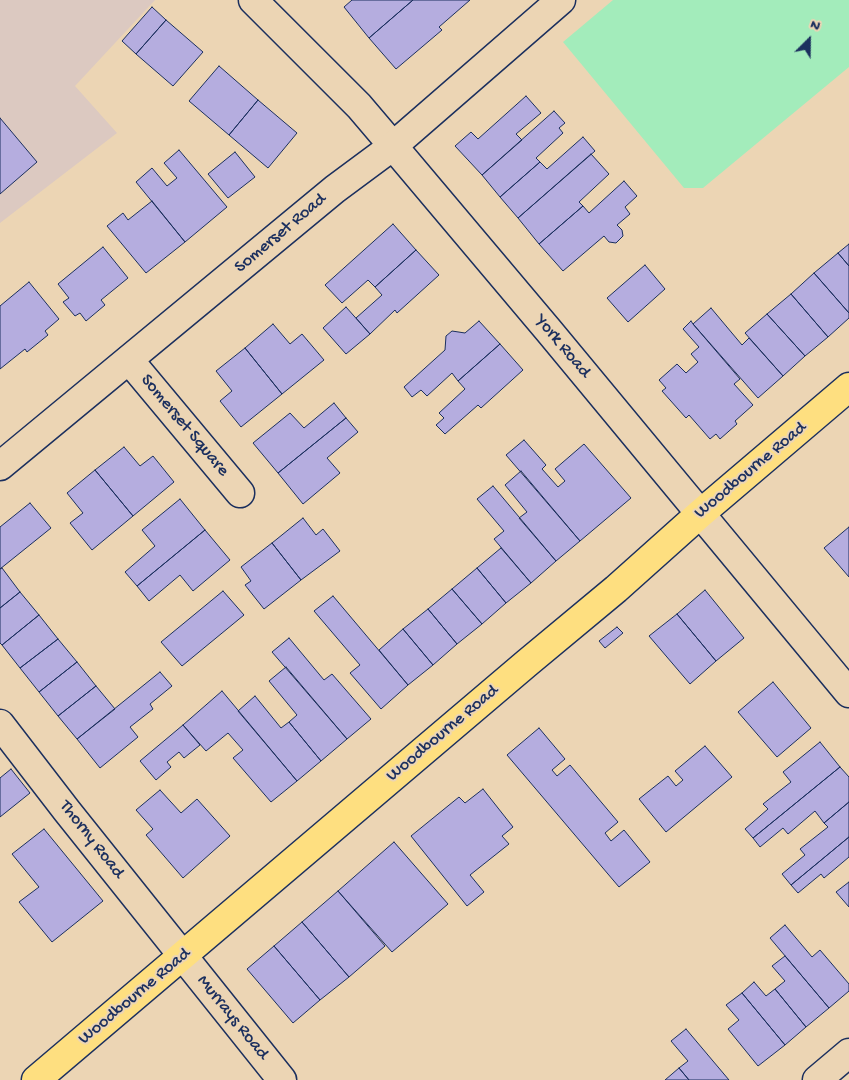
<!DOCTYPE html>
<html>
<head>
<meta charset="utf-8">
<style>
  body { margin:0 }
  #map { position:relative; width:849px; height:1080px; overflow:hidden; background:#ecd5b4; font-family:"Gochi Hand",sans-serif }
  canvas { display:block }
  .north { position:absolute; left:784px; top:15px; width:50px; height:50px; -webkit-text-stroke:4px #ecd5b4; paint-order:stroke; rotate:23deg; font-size:14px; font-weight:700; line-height:20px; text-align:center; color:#1b2f5e }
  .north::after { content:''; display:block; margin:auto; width:18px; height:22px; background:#1b2f5e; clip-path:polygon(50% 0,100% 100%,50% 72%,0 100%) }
</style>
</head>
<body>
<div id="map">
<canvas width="849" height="1080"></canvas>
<div class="north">N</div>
</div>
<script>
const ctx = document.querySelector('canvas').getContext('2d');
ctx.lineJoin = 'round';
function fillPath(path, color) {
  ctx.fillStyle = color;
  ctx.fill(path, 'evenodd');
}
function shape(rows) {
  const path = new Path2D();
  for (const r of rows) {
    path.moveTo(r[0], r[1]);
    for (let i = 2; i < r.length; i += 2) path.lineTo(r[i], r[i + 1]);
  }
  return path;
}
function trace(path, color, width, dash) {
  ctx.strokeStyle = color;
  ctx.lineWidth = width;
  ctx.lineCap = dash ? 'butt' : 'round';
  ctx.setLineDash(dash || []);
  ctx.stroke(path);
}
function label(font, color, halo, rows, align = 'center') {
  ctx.font = font + ' "Gochi Hand",sans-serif';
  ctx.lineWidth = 4;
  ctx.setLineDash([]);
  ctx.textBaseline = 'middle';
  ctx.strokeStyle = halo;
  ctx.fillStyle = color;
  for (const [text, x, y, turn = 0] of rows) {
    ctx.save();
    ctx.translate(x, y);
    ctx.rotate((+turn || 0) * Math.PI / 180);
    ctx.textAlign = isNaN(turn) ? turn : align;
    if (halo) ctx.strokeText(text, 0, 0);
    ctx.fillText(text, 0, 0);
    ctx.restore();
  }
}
const built = shape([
  [0,0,155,0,75,86,117,133,0,223]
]);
const green = shape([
  [613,0,849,0,849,67,703,188,684,188,563,42]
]);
const building = shape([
  [352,0,413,0,369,38,344,7,352,0],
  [413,0,470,0,439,27,442,30,396,69,369,38,413,0],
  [152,7,166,20,136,54,122,41,152,7],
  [166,20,203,52,173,86,136,54,166,20],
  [219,66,258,100,229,135,189,101,219,66],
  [526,96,541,113,516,134,522,140,482,175,455,146,471,132,478,139,526,96],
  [258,100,297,133,268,168,229,135,258,100],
  [554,111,565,123,559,128,563,133,536,158,540,162,500,197,482,175,554,111],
  [0,118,37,162,0,194,0,118],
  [583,137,595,151,518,218,500,197,540,162,547,169,583,137],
  [179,150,227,207,185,242,136,182,152,168,167,186,177,178,164,163,179,150],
  [235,152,255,177,228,198,208,174,235,152],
  [591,154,609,174,579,202,583,206,539,244,518,218,591,154],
  [624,181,637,196,625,207,630,214,617,225,622,230,623,236,616,243,609,242,604,236,563,271,539,244,583,206,589,213,624,181],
  [152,201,185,242,146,273,107,226,123,213,128,220,152,201],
  [393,224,416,250,375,287,368,280,342,303,325,285,393,224],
  [849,244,849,266,838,253,849,244],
  [103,247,128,278,101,300,105,305,86,321,80,313,75,316,63,302,69,298,58,284,103,247],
  [416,250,439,275,397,313,395,310,370,334,356,318,382,295,375,287,416,250],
  [838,253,849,266,849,313,814,273,838,253],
  [645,265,665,289,628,322,607,298,645,265],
  [814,273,849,313,849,318,828,337,791,294,814,273],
  [29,282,59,319,45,331,48,335,27,352,25,349,0,369,0,306,29,282],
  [791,294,828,337,805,356,767,314,791,294],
  [346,307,370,334,346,354,323,328,346,307],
  [711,308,742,345,749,338,783,376,758,398,693,324,711,308],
  [767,314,805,356,783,376,745,333,767,314],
  [479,321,500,344,458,381,452,373,427,396,421,390,412,397,404,387,445,350,446,336,452,331,465,333,479,321],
  [691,321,693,324,740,379,734,384,753,405,735,421,737,424,720,439,716,434,710,439,689,415,686,418,662,391,666,388,659,380,677,364,686,373,698,362,691,354,699,347,683,329,691,321],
  [273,324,290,344,302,334,324,360,282,394,245,348,273,324],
  [500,344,523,370,481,408,478,405,445,434,436,425,444,418,439,413,465,389,458,381,500,344],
  [245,348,282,394,241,427,220,401,232,391,216,371,245,348],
  [334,403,346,418,278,473,253,443,290,413,304,428,334,403],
  [346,418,358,432,327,458,340,473,303,504,278,473,346,418],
  [524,440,546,465,542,469,558,487,565,481,555,469,584,444,631,498,580,541,506,455,524,440],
  [124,447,140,466,153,456,174,482,133,516,95,470,124,447],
  [95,470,133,516,92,550,70,523,83,513,67,493,95,470],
  [521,471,580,541,556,561,519,518,527,512,505,485,521,471],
  [493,486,556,561,531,583,494,539,504,531,477,499,493,486],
  [180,499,205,530,137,586,125,572,155,546,142,530,180,499],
  [30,503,51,528,0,569,0,527,30,503],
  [303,518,316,535,323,529,340,551,301,580,272,543,303,518],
  [849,527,849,577,824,548,849,527],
  [205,530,230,560,193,591,180,575,149,601,137,586,205,530],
  [272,543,301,580,264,609,245,585,251,581,241,567,272,543],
  [501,548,531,583,506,603,477,568,501,548],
  [2,568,20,592,0,608,0,569,2,568],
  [477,568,506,603,482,624,452,589,477,568],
  [452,589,482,624,457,644,428,609,452,589],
  [705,590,744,638,716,661,677,614,705,590],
  [223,591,244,615,182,666,161,642,223,591],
  [20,592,39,615,2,645,0,643,0,608,20,592],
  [333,596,408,685,381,709,350,673,360,665,314,611,333,596],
  [428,609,457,644,433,665,403,629,428,609],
  [677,614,716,661,690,684,649,636,677,614],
  [39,615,58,639,20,668,2,645,39,615],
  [617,627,623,633,605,648,599,641,617,627],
  [403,629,433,665,408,685,379,650,403,629],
  [289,638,324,680,332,674,371,719,347,739,272,652,289,638],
  [58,639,77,662,39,692,20,668,58,639],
  [77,662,96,686,58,716,39,692,77,662],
  [286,667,347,739,321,761,289,722,297,715,269,681,286,667],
  [160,672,172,686,150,704,153,709,130,727,138,737,100,768,77,739,160,672],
  [773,682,811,728,777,757,738,712,773,682],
  [96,686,115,709,77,739,58,716,96,686],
  [222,691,297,781,271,802,233,758,243,750,228,733,206,751,183,725,222,691],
  [255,696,281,728,289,722,321,761,297,781,238,711,255,696],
  [183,725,200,745,184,758,179,752,167,762,171,767,156,780,140,761,183,725],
  [539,728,565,759,552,770,557,776,570,765,618,822,605,833,611,841,624,830,650,862,619,887,507,755,539,728],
  [820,742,840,767,753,838,745,829,768,809,763,804,791,782,783,772,820,742],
  [705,746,732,777,666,832,639,799,668,776,676,786,683,780,675,771,705,746],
  [840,767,849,777,849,802,824,823,815,811,788,834,783,828,760,847,753,838,840,767],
  [11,769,30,793,0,817,0,778,11,769],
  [483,789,513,827,502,836,509,844,470,875,484,892,467,906,411,836,459,797,465,803,483,789],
  [160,790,181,813,197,799,230,836,183,878,146,835,153,829,136,810,160,790],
  [849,802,849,837,791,885,782,874,805,855,800,849,828,827,824,823,849,802],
  [44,829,103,901,52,942,19,902,39,887,12,854,44,829],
  [849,837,849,857,824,878,821,874,798,893,791,885,849,837],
  [394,842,448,904,392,952,338,891,394,842],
  [849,882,849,907,836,892,849,882],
  [338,891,385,946,349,977,302,922,338,891],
  [302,922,349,977,320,1000,274,946,302,922],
  [785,925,812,957,820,950,849,984,849,991,829,1008,770,938,785,925],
  [274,946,320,1000,293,1023,247,969,274,946],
  [785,956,829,1008,806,1027,775,989,785,981,772,966,785,956],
  [754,982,766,996,775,989,806,1027,785,1045,742,993,754,982],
  [742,993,785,1045,758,1066,728,1029,739,1020,726,1005,742,993],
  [686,1029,729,1080,689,1080,679,1068,688,1061,671,1041,686,1029],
  [679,1068,689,1080,665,1080,679,1068]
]);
const minor = shape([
  [129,360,240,493],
  [0,724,67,811,282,1080],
  [817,1080,849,1053]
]);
const tertiary = shape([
  [253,0,359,106,393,146]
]);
const secondary = shape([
  [393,146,549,331,849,693],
  [0,466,335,189,393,146,561,0]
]);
const primary = shape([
  [36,1080,527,663,616,589,701,513,849,387]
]);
const streetNames = [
  ["Somerset Road",281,234,-40],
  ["York Road",562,347,50],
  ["Somerset Square",184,426,50],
  ["Woodbourne Road",751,471,-40],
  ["Woodbourne Road",443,734,-40],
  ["Thorny Road",91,840,52],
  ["Woodbourne Road",135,997,-40],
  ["Murrays Road",232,1018,51]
];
fillPath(built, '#dcc9c1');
fillPath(green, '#a3ecbb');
fillPath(building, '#b5addf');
trace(building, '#1b2f5e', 1);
trace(minor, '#1b2f5e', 31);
trace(tertiary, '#1b2f5e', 31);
trace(secondary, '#1b2f5e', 31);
trace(primary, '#1b2f5e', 31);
trace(minor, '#ecd5b4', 28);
trace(tertiary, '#ecd5b4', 28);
trace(secondary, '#ecd5b4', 28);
trace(primary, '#fedf80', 28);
label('18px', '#1b2f5e', '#ecd5b4', streetNames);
</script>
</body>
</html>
